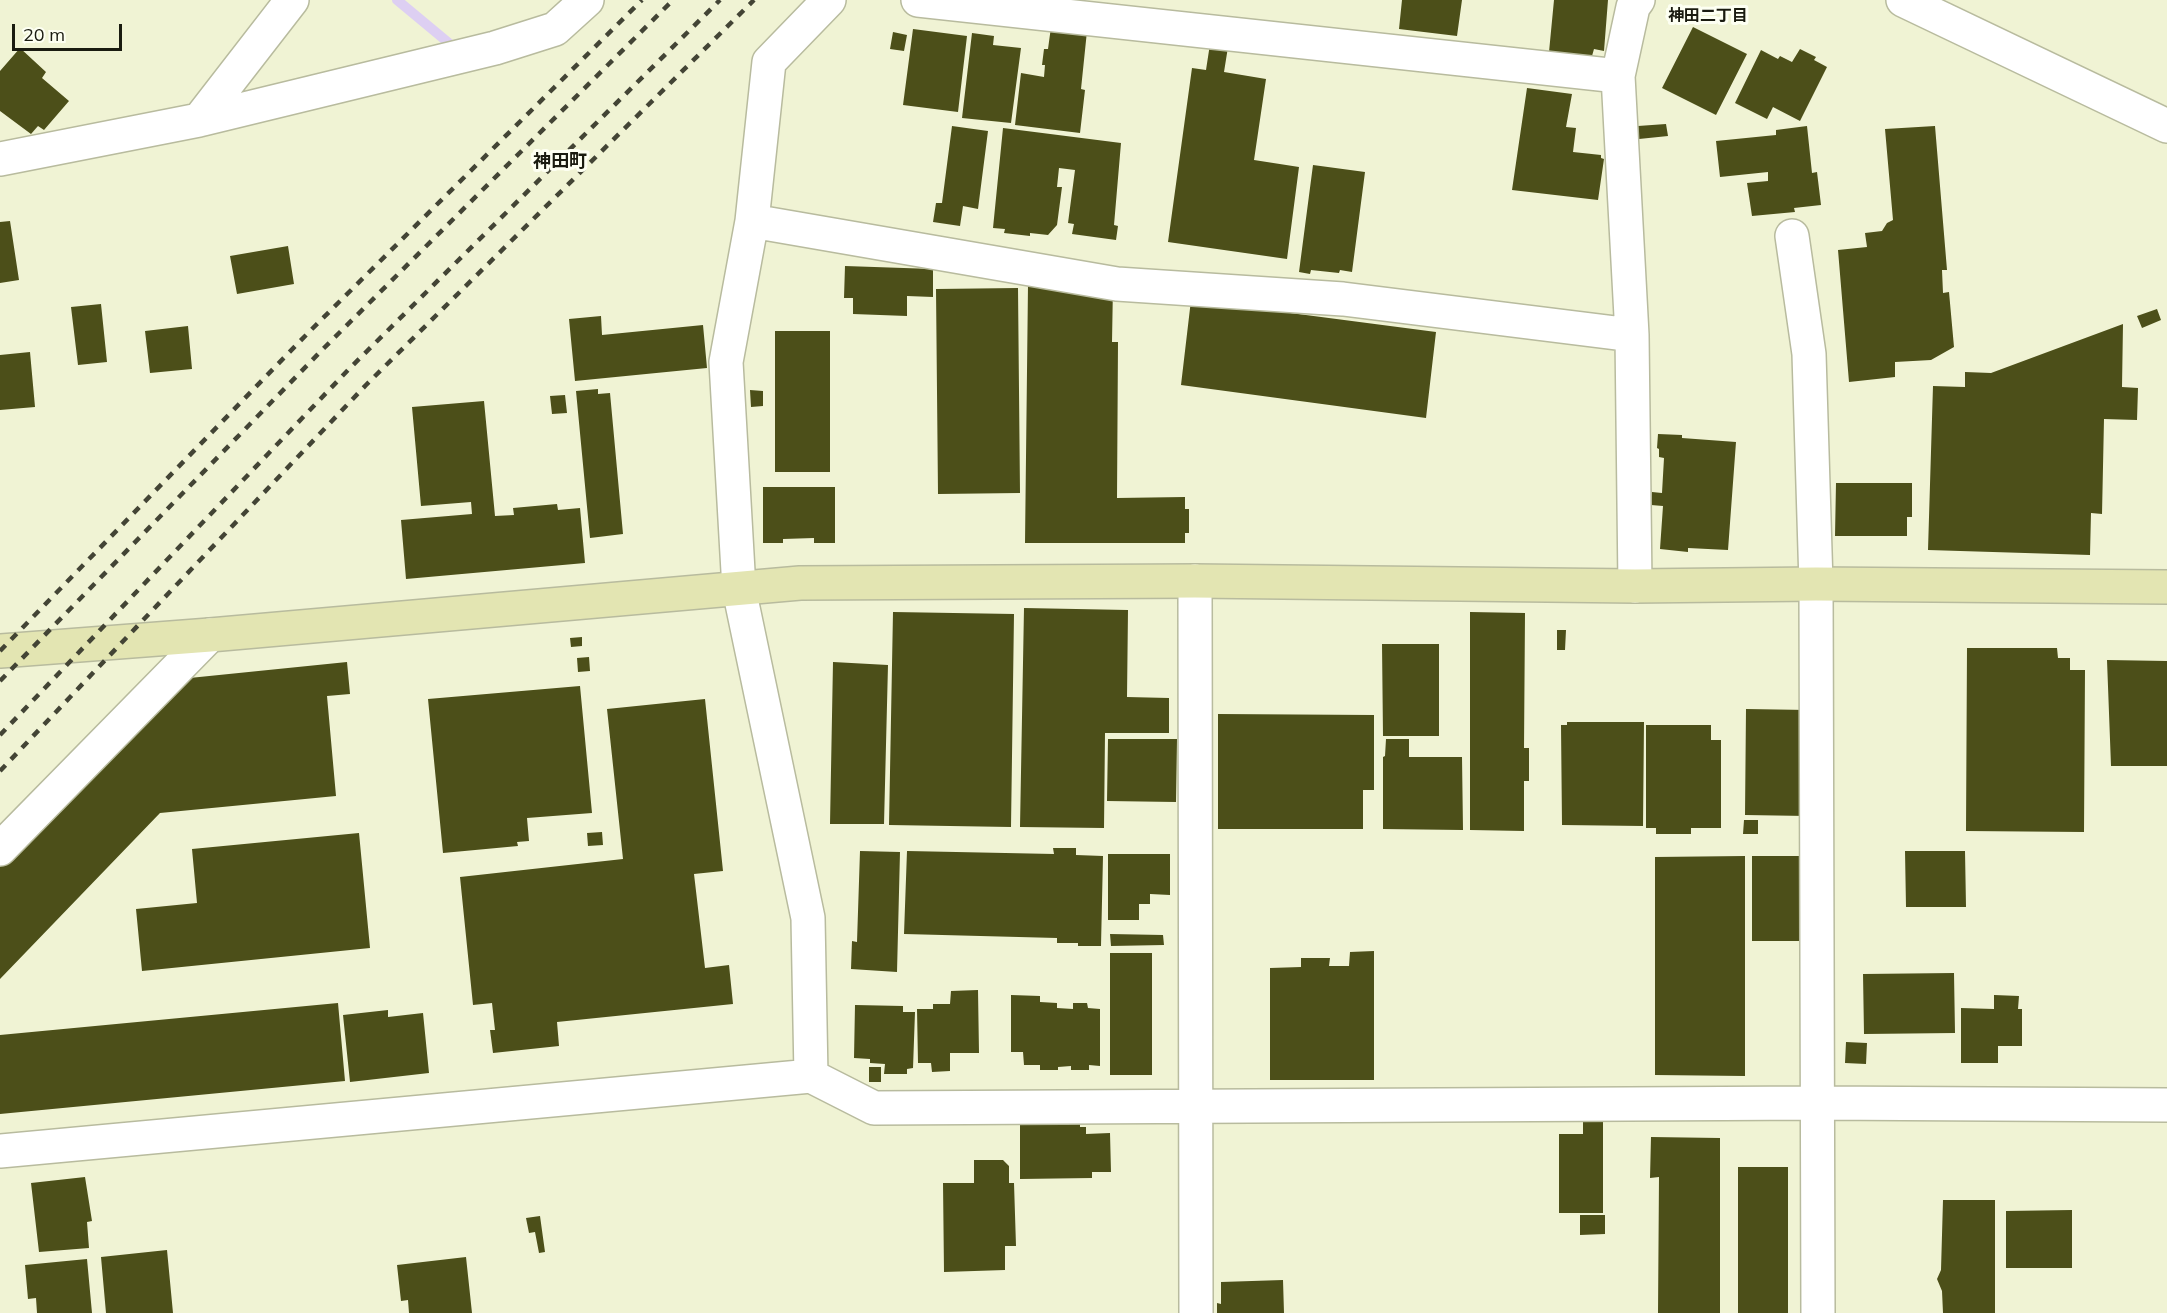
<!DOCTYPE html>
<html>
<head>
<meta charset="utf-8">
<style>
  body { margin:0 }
  #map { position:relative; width:2167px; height:1313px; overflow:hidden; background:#f0f3d4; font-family:Mulish,sans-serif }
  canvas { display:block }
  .scale { position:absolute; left:12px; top:24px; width:110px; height:27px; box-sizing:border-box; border:3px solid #1a1b10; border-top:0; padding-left:8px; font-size:18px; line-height:21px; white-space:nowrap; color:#1a1b10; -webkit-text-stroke:4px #fdfff2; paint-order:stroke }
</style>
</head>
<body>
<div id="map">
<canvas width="2167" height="1313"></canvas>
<div class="scale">20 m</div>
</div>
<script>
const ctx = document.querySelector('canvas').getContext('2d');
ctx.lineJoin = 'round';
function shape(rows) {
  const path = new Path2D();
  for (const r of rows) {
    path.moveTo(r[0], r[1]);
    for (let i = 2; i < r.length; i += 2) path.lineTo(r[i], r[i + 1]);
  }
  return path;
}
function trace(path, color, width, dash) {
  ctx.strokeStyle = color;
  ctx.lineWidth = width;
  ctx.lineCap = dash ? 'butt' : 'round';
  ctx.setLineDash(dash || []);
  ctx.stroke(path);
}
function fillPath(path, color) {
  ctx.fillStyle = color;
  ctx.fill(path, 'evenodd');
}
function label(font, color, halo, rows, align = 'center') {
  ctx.font = font + ' Mulish,"Noto Sans JP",sans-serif';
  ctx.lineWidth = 6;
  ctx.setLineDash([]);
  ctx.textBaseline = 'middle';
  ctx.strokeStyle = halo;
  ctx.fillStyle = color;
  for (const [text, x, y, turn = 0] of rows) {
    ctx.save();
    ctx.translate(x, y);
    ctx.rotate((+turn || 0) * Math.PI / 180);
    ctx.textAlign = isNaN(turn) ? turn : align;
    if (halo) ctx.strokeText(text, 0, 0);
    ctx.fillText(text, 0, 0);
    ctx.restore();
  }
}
const stream = shape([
  [397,0,456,49]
]);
const building = shape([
  [1402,0,1462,0,1457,36,1399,29],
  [1554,0,1608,0,1604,51,1594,49,1592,56,1549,52],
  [1051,27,1087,31,1081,89,1085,90,1080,133,1015,125,1021,73,1044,77,1045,65,1042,65,1044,49,1048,49],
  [1693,27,1747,54,1716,115,1662,88],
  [913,29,967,36,958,112,903,105],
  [893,32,907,35,904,51,890,49],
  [972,33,994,36,993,45,1021,48,1011,123,962,118],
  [1210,44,1228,47,1224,72,1266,79,1254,160,1299,167,1287,259,1168,242,1192,68,1206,70],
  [20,48,46,72,42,78,69,101,44,130,38,126,31,134,0,111,0,71],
  [1800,49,1816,57,1814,60,1827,67,1800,121,1773,107,1767,119,1735,103,1761,50,1778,59,1780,56,1792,62],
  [1527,88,1572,94,1566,127,1576,128,1573,152,1601,155,1601,158,1604,159,1598,200,1512,190],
  [1666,124,1668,136,1639,139,1638,126],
  [952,126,988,131,978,209,963,206,960,226,933,222,936,203,942,203],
  [1807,126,1812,173,1817,172,1821,205,1794,208,1795,212,1752,216,1747,183,1768,181,1768,172,1720,177,1716,141,1776,135,1776,130],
  [1935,126,1947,270,1942,270,1943,293,1949,292,1954,347,1931,360,1895,362,1895,377,1849,382,1838,250,1867,247,1865,233,1882,231,1887,223,1893,220,1885,129],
  [1003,128,1121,143,1114,225,1118,226,1116,240,1072,234,1074,224,1068,223,1075,170,1059,168,1057,187,1062,187,1057,225,1048,235,1030,233,1030,236,1004,233,1005,229,993,228],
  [1313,165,1365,172,1352,272,1340,270,1339,273,1311,270,1310,274,1299,272],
  [10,221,19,280,0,283,0,222],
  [288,246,294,284,237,294,230,256],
  [845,266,933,269,933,297,907,296,907,316,853,314,853,298,844,298],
  [1028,285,1113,285,1112,342,1118,342,1117,498,1185,497,1185,509,1189,509,1189,533,1185,533,1185,543,1025,543],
  [1018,288,1020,493,938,494,936,289],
  [1191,300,1436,332,1426,418,1181,385],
  [101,304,107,362,78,365,71,307],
  [2157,309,2161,320,2142,328,2137,316],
  [601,316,602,335,703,325,707,368,575,381,569,319],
  [2123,324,2122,387,2138,388,2137,420,2104,419,2102,514,2091,513,2090,555,1928,550,1933,386,1965,387,1965,372,1991,373],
  [188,326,192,369,150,373,145,331],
  [775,331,830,331,830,472,775,472],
  [30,352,35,407,0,410,0,355],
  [598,389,598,394,610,393,623,534,590,538,576,391],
  [750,390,763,391,763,406,751,407],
  [565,395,567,413,552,414,550,396],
  [484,401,495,516,514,515,513,508,557,504,558,510,580,508,585,563,406,579,401,520,472,514,471,502,421,506,412,407],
  [1658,434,1682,435,1682,438,1736,442,1728,550,1688,548,1688,552,1660,549,1663,506,1651,505,1652,492,1662,493,1664,458,1659,457,1659,449,1657,448],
  [1836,483,1912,483,1912,517,1907,517,1907,536,1835,536],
  [763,487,835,487,835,543,814,543,814,538,783,539,783,543,763,543],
  [1024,608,1128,610,1127,697,1169,698,1169,733,1105,733,1104,828,1020,827],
  [893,612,1014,614,1011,827,889,825],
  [1470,612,1525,613,1524,748,1529,748,1529,781,1524,781,1524,831,1470,830],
  [1557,630,1566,630,1565,650,1557,650],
  [582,637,582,646,571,647,570,638],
  [1382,644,1439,644,1439,736,1383,736],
  [1967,648,2057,648,2058,658,2070,658,2070,670,2085,670,2084,832,1966,831],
  [589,657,590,671,578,672,577,658],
  [2107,660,2167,661,2167,766,2111,766],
  [347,662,350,694,327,696,336,796,160,813,0,979,0,837,160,681],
  [833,662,888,665,884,824,830,824],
  [580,686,592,813,527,818,529,841,517,842,518,846,443,853,428,699],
  [705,699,723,871,694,874,705,968,729,965,733,1004,557,1022,559,1046,493,1053,490,1030,495,1030,492,1003,473,1005,460,877,623,859,607,709],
  [1746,709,1808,710,1807,816,1745,815],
  [1218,714,1374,715,1374,790,1363,790,1363,829,1218,829],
  [1567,722,1644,722,1643,826,1562,825,1561,725,1567,725],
  [1646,725,1711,725,1711,740,1721,740,1721,828,1691,828,1691,834,1656,834,1656,828,1646,828],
  [1108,739,1177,739,1176,802,1107,801],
  [1386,739,1409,739,1409,757,1462,757,1463,830,1383,829,1383,757,1385,756],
  [1744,820,1758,820,1758,834,1743,834],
  [602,832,603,845,588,846,587,833],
  [359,833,370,948,142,971,136,909,197,903,192,849],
  [1053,848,1076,848,1076,855,1103,856,1101,946,1078,946,1078,943,1057,943,1057,938,904,934,907,851,1054,854],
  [860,851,900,852,897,972,851,969,852,941,857,942],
  [1905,851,1965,851,1966,907,1906,907],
  [1108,854,1170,854,1170,895,1150,894,1150,904,1139,904,1139,920,1108,920],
  [1745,856,1745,1076,1655,1075,1655,857],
  [1752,856,1800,856,1799,941,1752,941],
  [1110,934,1163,935,1164,945,1111,946],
  [1374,951,1374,1080,1270,1080,1270,968,1301,967,1301,958,1330,958,1329,966,1349,966,1350,952],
  [1110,953,1152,953,1152,1075,1110,1075],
  [1954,973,1955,1033,1864,1034,1863,974],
  [978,990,979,1053,950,1053,950,1071,932,1072,931,1063,918,1063,917,1009,933,1009,933,1004,950,1004,951,991],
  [1011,995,1040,996,1040,1002,1057,1003,1057,1008,1073,1009,1073,1003,1087,1003,1088,1008,1100,1009,1100,1066,1089,1065,1089,1070,1071,1070,1071,1066,1058,1067,1058,1070,1040,1070,1040,1065,1024,1065,1023,1052,1011,1052],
  [1994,995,2019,996,2018,1009,2022,1009,2022,1046,1998,1046,1998,1063,1961,1063,1961,1008,1994,1009],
  [338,1003,345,1081,0,1114,0,1035],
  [855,1005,903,1006,903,1012,915,1012,913,1068,907,1069,907,1074,884,1074,885,1064,870,1063,870,1059,854,1058],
  [388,1010,388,1017,423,1013,429,1073,350,1082,343,1015],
  [1846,1042,1867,1043,1866,1064,1845,1063],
  [869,1067,881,1067,881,1082,869,1082],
  [1583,1122,1603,1122,1603,1213,1559,1213,1559,1134,1583,1134],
  [1080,1124,1080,1127,1086,1127,1086,1134,1110,1133,1111,1172,1092,1172,1092,1178,1020,1179,1020,1125],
  [1651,1137,1720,1138,1720,1313,1658,1313,1659,1177,1650,1178],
  [974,1160,1003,1160,1009,1166,1009,1183,1014,1183,1016,1246,1005,1246,1005,1270,944,1272,943,1183,974,1183],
  [1738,1167,1788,1167,1788,1313,1738,1313],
  [85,1177,92,1221,87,1222,89,1248,39,1252,31,1183],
  [1943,1200,1995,1200,1995,1313,1943,1313,1942,1291,1937,1279,1941,1270],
  [2072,1210,2072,1268,2006,1268,2006,1211],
  [1580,1215,1605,1215,1605,1234,1580,1235],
  [540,1216,545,1252,539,1253,535,1232,529,1233,526,1218],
  [167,1250,173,1313,106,1313,101,1257],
  [466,1257,472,1313,409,1313,408,1300,401,1301,397,1265],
  [87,1259,92,1313,37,1313,36,1298,28,1299,25,1265],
  [1283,1280,1284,1313,1217,1313,1217,1303,1221,1304,1221,1282]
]);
const street = shape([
  [918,0,1618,76],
  [1903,0,2167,126],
  [199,120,292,0],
  [0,159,199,120,495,48,555,29,587,0],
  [752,221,1117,284,1343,299,1632,335],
  [1792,236,1809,354,1816,584,1818,1313],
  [1195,581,1196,1313],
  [1635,586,1632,335,1618,76,1633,7,1638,0],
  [0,849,210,635],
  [811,1076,808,918,739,589,726,362,752,221,769,62,829,0],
  [0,1151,811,1076,874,1108,1817,1103,2167,1105]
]);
const secondary = shape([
  [0,651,210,635,800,583,1195,581,1635,586,1816,584,2167,587]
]);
const rail = shape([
  [0,651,308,333,642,0],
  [0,681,324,348,673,0],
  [0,735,349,369,720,0],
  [0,771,366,385,754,0]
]);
const neighbourhoodNames = [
  ["神田二丁目",1708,16]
];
const quarterNames = [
  ["神田町",560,162]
];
trace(stream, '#ddcff2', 10);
fillPath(building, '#4c4f19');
trace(street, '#b8bb9e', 36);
trace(secondary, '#b8bb9e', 36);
trace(street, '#fff', 33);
trace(secondary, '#e3e5b2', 33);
trace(rail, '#434435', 4.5, [8, 8]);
label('bold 16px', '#1a1b10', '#fdfff2', neighbourhoodNames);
label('bold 18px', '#1a1b10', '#fdfff2', quarterNames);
</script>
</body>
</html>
